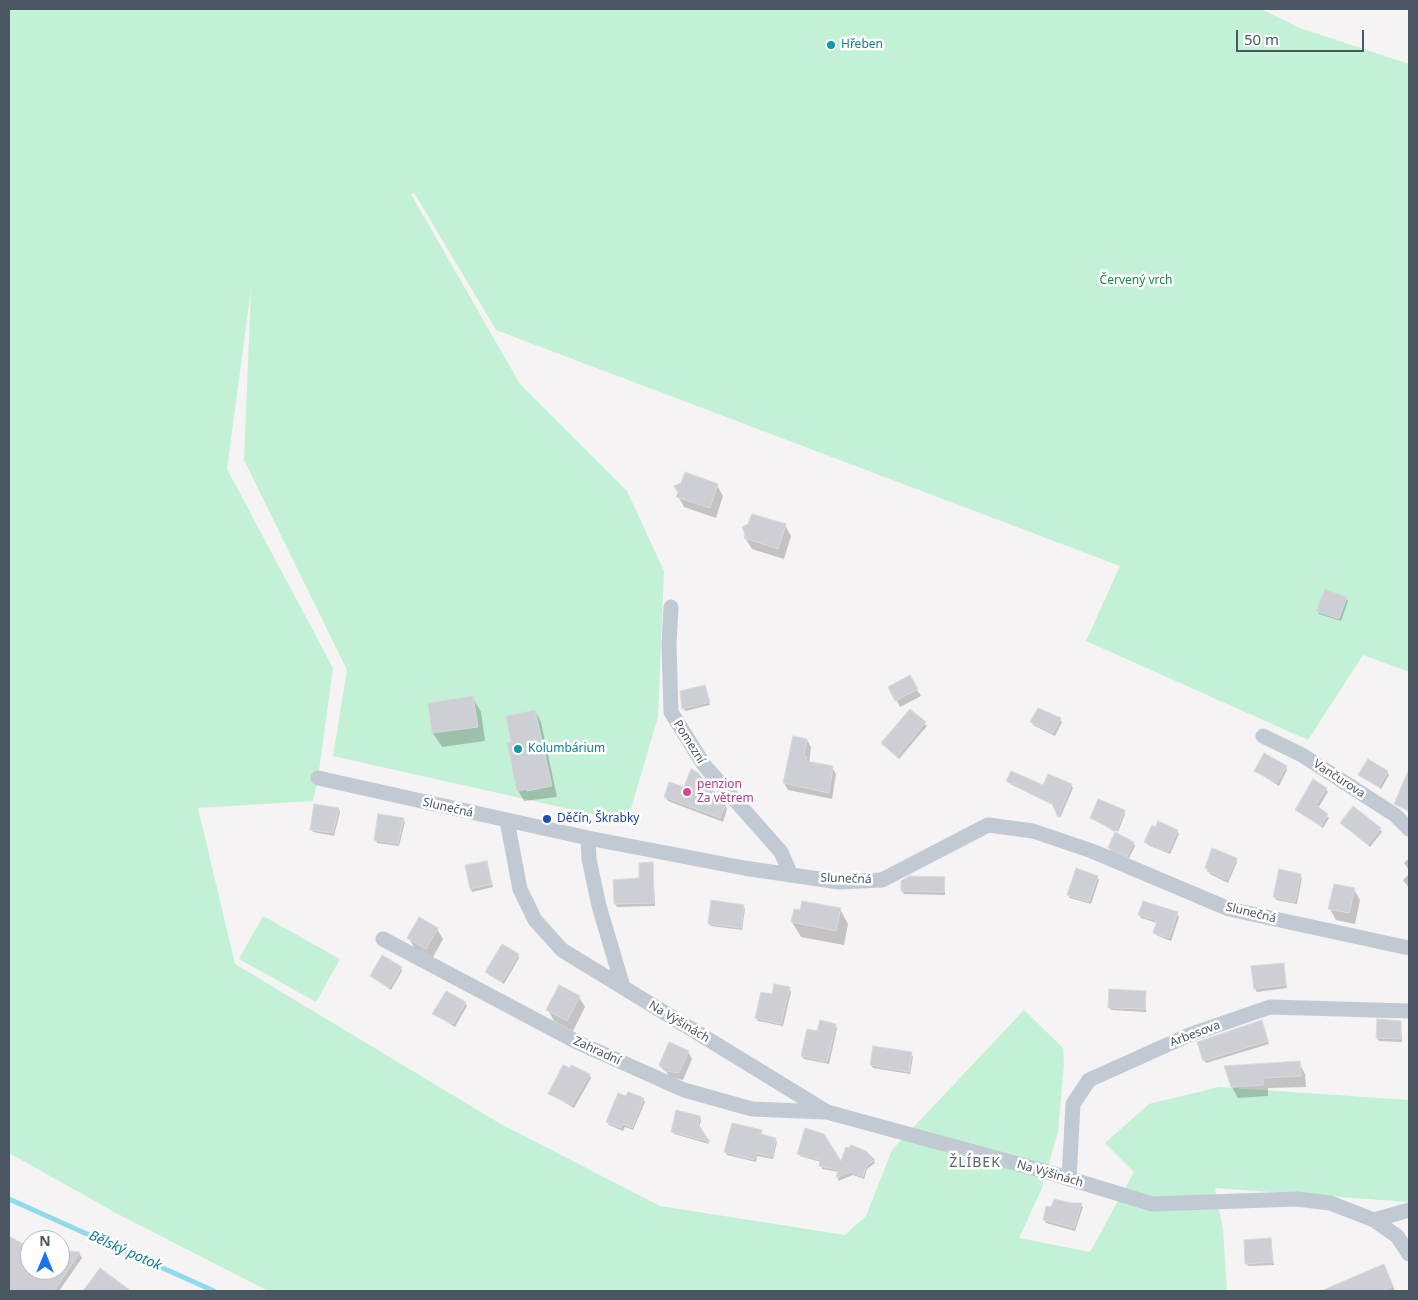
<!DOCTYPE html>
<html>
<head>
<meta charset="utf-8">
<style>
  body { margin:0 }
  #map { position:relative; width:1418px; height:1300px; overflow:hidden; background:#f5f3f3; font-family:"Noto Sans",sans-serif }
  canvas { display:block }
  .frame { position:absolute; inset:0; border:10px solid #4a5661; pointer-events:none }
  .north { position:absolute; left:20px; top:1230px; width:50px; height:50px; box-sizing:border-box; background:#fff; border:1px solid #b7bbc0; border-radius:50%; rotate:0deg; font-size:14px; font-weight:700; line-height:20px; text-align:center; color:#4a5661 }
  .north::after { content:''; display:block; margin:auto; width:18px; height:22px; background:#1a73e8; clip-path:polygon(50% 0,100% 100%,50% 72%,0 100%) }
  .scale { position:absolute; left:1236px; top:30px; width:128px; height:22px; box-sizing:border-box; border:2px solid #4a5661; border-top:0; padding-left:6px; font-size:15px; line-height:18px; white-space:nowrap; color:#4a5661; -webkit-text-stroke:4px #fff; paint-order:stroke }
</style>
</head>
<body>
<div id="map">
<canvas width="1418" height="1300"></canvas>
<div class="frame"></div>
<div class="north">N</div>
<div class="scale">50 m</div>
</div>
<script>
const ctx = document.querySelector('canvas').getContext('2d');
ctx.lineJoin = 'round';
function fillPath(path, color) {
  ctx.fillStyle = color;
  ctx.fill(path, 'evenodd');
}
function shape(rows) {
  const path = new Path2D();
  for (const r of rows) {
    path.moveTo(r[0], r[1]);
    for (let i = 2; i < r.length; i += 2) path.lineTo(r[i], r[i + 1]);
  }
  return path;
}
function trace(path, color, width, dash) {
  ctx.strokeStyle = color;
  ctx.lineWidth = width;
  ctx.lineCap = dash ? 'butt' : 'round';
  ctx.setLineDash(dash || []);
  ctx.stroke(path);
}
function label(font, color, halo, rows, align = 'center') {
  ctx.font = font + ' "Noto Sans",sans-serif';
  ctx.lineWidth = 5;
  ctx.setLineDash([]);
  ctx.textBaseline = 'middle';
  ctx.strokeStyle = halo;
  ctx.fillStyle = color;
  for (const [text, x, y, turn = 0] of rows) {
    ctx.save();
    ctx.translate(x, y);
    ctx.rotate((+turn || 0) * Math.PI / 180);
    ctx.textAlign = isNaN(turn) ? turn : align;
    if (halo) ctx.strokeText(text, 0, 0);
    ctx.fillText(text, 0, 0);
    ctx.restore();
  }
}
const green = shape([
  [9,9,1261,9,1300,28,1409,64,1409,672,1363,655,1308,740,1086,641,1120,566,496,330,415,194,411,194,520,384,627,491,664,571,658,717,627,822,333,756,347,670,244,460,251,289,227,469,333,668,318,778,313,801,198,808,235,964,499,1123,660,1206,845,1235,866,1216,892,1150,1024,1010,1063,1048,1064,1064,1058,1132,1042,1188,1019,1238,1090,1252,1134,1172,1105,1143,1149,1104,1219,1087,1409,1100,1409,1202,1215,1188,1223,1229,1227,1291,268,1291,116,1213,9,1153],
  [263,916,340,959,316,1002,239,959]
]);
const shadow = shape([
  [682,484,717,485,723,496,716,518,684,507,678,496],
  [749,525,785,525,791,536,784,559,752,549,745,538],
  [1346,598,1348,601,1341,621,1319,614,1318,611],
  [909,677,921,696,900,707,890,688],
  [705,686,710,705,685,711,683,708],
  [473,698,481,712,485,741,442,747,433,733],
  [535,711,541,722,557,797,524,801,518,790,513,743],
  [910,711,927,726,899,759,882,743],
  [1060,719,1062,722,1055,736,1033,725,1032,722],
  [807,740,811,747,809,763,832,767,836,774,832,799,788,790,784,783],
  [1286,767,1287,770,1279,786,1255,771],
  [1387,772,1389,775,1381,789,1360,775],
  [1008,781,1044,787,1071,785,1073,788,1060,818,1055,806,1010,784],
  [1326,789,1328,792,1318,808,1329,818,1323,828,1296,810],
  [1402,790,1409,793,1409,812,1396,803],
  [665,797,725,804,727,809,723,822,668,801],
  [339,809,340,812,334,836,313,832,311,829],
  [1124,811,1125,814,1118,832,1114,825,1112,826,1115,832,1092,818],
  [403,819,405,822,399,846,377,843,376,840],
  [1342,823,1380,829,1382,832,1370,847],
  [1177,831,1179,834,1170,854,1148,845,1146,842],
  [1133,842,1135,846,1129,858,1111,851,1110,848],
  [1409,858,1409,870,1404,863],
  [1236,859,1237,862,1228,883,1210,874,1206,867],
  [486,862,493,887,472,892,471,889],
  [653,863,655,906,617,907,615,904],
  [1409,874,1409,888,1403,880],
  [1300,875,1302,878,1297,904,1276,900,1275,897],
  [1097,877,1099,880,1091,904,1070,898,1068,895],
  [944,878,945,895,904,894,902,891],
  [1354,889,1360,900,1355,924,1336,920,1330,909],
  [743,906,745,909,742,930,711,926,709,923],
  [840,909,848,924,844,945,801,937,792,922],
  [1177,914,1179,917,1171,941,1156,935,1154,932,1157,923,1141,918,1140,915],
  [437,929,443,939,432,959,415,949,409,938],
  [518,955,519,958,504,984,489,975,487,972],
  [1283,964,1287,988,1257,992,1255,989],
  [401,968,402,971,391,990,371,976],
  [789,988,791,992,783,1026,758,1021,756,1018,773,996],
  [1145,992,1146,1012,1111,1010,1110,1007],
  [579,997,585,1007,573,1031,554,1021,548,1010],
  [465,1003,467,1006,455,1027,434,1014],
  [1262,1021,1269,1044,1206,1063,1204,1060],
  [1401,1022,1402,1042,1379,1041,1377,1038],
  [835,1025,837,1028,829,1064,804,1059,802,1056,818,1032],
  [688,1052,692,1059,683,1080,670,1077,661,1065],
  [911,1054,913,1057,910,1074,873,1068,871,1065],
  [1299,1063,1305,1074,1306,1087,1268,1088,1268,1096,1238,1098,1232,1087],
  [589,1075,591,1078,574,1108,550,1094],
  [643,1099,645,1102,633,1130,625,1127,623,1131,609,1125,608,1122],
  [700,1117,701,1120,699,1128,709,1144,674,1134,672,1131],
  [761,1131,762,1136,775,1139,777,1142,773,1159,757,1156,756,1162,727,1155,726,1152],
  [798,1153,842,1164,874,1160,875,1163,867,1169,864,1179,853,1175,838,1181,839,1172,822,1169,821,1162,800,1156],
  [1071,1205,1081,1205,1083,1207,1075,1231,1046,1223,1044,1220],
  [9,1237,30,1248,30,1270,60,1270,60,1251,79,1253,82,1258,59,1291,9,1291],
  [1270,1239,1274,1265,1248,1266,1247,1263],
  [1387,1271,1395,1291,1334,1291,1332,1288]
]);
const stream = shape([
  [9,1199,214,1291]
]);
const building = shape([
  [685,472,718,484,710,508,676,497,678,493,674,486,681,483,685,472],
  [752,514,786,524,778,549,744,538,745,534,742,527,748,524,752,514],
  [1325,589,1347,597,1339,619,1316,611,1325,589],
  [910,675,918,689,895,701,888,687,910,675],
  [705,685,710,702,682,709,680,691,705,685],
  [473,696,478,727,432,733,428,703,473,696],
  [1038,708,1061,718,1053,733,1030,722,1038,708],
  [910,709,926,722,897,757,881,743,910,709],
  [535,710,552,786,527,791,527,789,517,791,507,743,511,742,506,716,535,710],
  [793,736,807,739,804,756,807,757,806,761,833,766,829,793,783,783,793,736],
  [1264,753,1287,766,1277,783,1254,771,1264,753],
  [1368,759,1388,771,1379,787,1358,775,1368,759],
  [691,769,697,772,726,804,720,818,664,797,669,782,684,787,691,769],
  [1409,769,1409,811,1394,804,1409,769],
  [1011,771,1043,785,1048,774,1072,784,1058,817,1052,804,1006,781,1011,771],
  [1313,779,1327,788,1316,805,1328,814,1321,826,1295,810,1313,779],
  [1098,799,1125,810,1116,831,1090,818,1098,799],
  [314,804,339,808,333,833,310,830,314,804],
  [1353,806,1381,828,1368,845,1340,823,1353,806],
  [378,814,404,818,398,844,374,840,378,814],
  [1158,821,1178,830,1168,852,1144,842,1152,825,1155,827,1158,821],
  [1115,832,1134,842,1127,856,1108,848,1115,832],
  [1212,848,1237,858,1227,880,1207,871,1208,869,1205,868,1212,848],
  [487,861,492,884,470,889,465,865,487,861],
  [653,862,654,903,614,904,613,880,639,878,639,863,653,862],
  [1076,868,1098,876,1089,902,1067,895,1076,868],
  [1279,869,1301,874,1295,902,1273,897,1279,869],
  [910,876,945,877,944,892,901,891,901,881,910,876],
  [1334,884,1355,888,1349,913,1328,909,1334,884],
  [711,900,744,905,741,928,708,924,711,900],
  [802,901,841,908,836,931,791,922,794,909,800,910,802,901],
  [1143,901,1178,912,1169,938,1153,933,1157,921,1138,915,1143,901],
  [419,917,438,928,426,949,407,938,419,917],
  [502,944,519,954,502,982,485,972,502,944],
  [382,955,402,967,389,988,370,976,382,955],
  [1284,963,1286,985,1254,989,1251,966,1284,963],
  [774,984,790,987,781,1024,755,1018,761,992,772,994,774,984],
  [559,985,580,996,567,1021,546,1010,559,985],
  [1109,989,1146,991,1145,1009,1108,1008,1109,989],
  [446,991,466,1002,453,1024,432,1014,446,991],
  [1377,1019,1401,1021,1401,1039,1376,1038,1377,1019],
  [820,1020,836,1024,827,1062,801,1056,807,1029,817,1031,820,1020],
  [1262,1020,1268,1041,1203,1061,1197,1042,1262,1020],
  [669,1042,689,1051,679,1073,665,1071,659,1065,669,1042],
  [873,1046,912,1052,909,1072,870,1065,873,1046],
  [1300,1061,1301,1076,1263,1078,1263,1085,1231,1087,1224,1066,1300,1061],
  [563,1065,570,1068,571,1065,590,1074,572,1105,548,1094,563,1065],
  [628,1092,644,1098,632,1128,623,1124,621,1128,606,1122,618,1093,626,1096,628,1092],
  [676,1110,700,1116,698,1124,710,1142,671,1132,676,1110],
  [732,1123,762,1130,761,1134,776,1138,772,1157,756,1153,754,1160,724,1152,732,1123],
  [805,1128,824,1134,841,1161,846,1147,849,1148,851,1145,866,1151,875,1160,866,1166,863,1177,850,1172,836,1178,838,1170,819,1166,820,1160,797,1154,805,1128],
  [1054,1199,1071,1203,1082,1203,1074,1228,1043,1220,1046,1206,1051,1207,1054,1199],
  [9,1236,30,1248,30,1270,60,1270,60,1250,80,1252,54,1291,9,1291,9,1236],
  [1271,1238,1273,1262,1245,1264,1244,1240,1271,1238],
  [1384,1264,1393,1286,1382,1291,1321,1291,1384,1264],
  [100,1268,131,1291,83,1291,100,1268]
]);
const street = shape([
  [671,607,669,645,671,712,704,765,781,852,791,875],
  [1263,736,1302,755,1395,815,1409,829],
  [318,778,588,838,744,868,839,882,882,880,988,825,1033,831,1092,851,1229,909,1409,948],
  [507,821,520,889,535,920,562,950,827,1112,1051,1173,1152,1204,1297,1199,1330,1203,1374,1220,1397,1236,1409,1254],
  [588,838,589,859,599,906,623,987],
  [383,939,579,1043,684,1090,752,1109,825,1112],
  [1069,1179,1073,1104,1089,1080,1189,1035,1270,1007,1409,1011],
  [1374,1220,1409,1210]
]);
const markers = [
  [831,45,5,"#0f9aa8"],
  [518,749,5,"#0f9aa8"],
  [687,792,5,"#d1479c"],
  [547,819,5,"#1a4fb4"]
];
const cultureNames = [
  ["Hřeben",841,45],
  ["Kolumbárium",528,749]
];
const parkNames = [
  ["Červený vrch",1136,281]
];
const streetNames = [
  ["Pomezní",689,742,58],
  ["Vančurova",1339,779,33],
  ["Slunečná",448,808,13],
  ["Slunečná",846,879,2],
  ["Slunečná",1251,913,14],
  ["Na Výšinách",679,1022,31],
  ["Arbesova",1195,1034,-21],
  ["Zahradní",597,1051,25],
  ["Na Výšinách",1050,1174,16]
];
const hotelNames = [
  ["penzion",697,785],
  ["Za větrem",697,799]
];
const transitNames = [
  ["Děčín, Škrabky",557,819]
];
const neighbourhoodNames = [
  ["ŽLÍBEK",975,1163]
];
const waterNames = [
  ["Bělský potok",125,1251,24]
];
fillPath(green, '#c3f1d5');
fillPath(shadow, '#0003');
trace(stream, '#90daee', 5);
fillPath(building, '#cdcfd5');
trace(building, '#d7d9de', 1);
trace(street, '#c1cad2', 15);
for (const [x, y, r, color] of markers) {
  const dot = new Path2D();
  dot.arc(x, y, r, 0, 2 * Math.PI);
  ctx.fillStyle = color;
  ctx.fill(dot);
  trace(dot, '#fff', 2);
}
label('12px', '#0d838f', '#fff', cultureNames, 'left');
label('12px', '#17864f', '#fff', parkNames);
label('12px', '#4a5661', '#fff', streetNames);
label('12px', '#b23c85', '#fff', hotelNames, 'left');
label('12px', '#164399', '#fff', transitNames, 'left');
ctx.letterSpacing = '1px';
label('14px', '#5f6368', '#fff', neighbourhoodNames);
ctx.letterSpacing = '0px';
label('italic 14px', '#0c7c9b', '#fff', waterNames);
</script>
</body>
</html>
